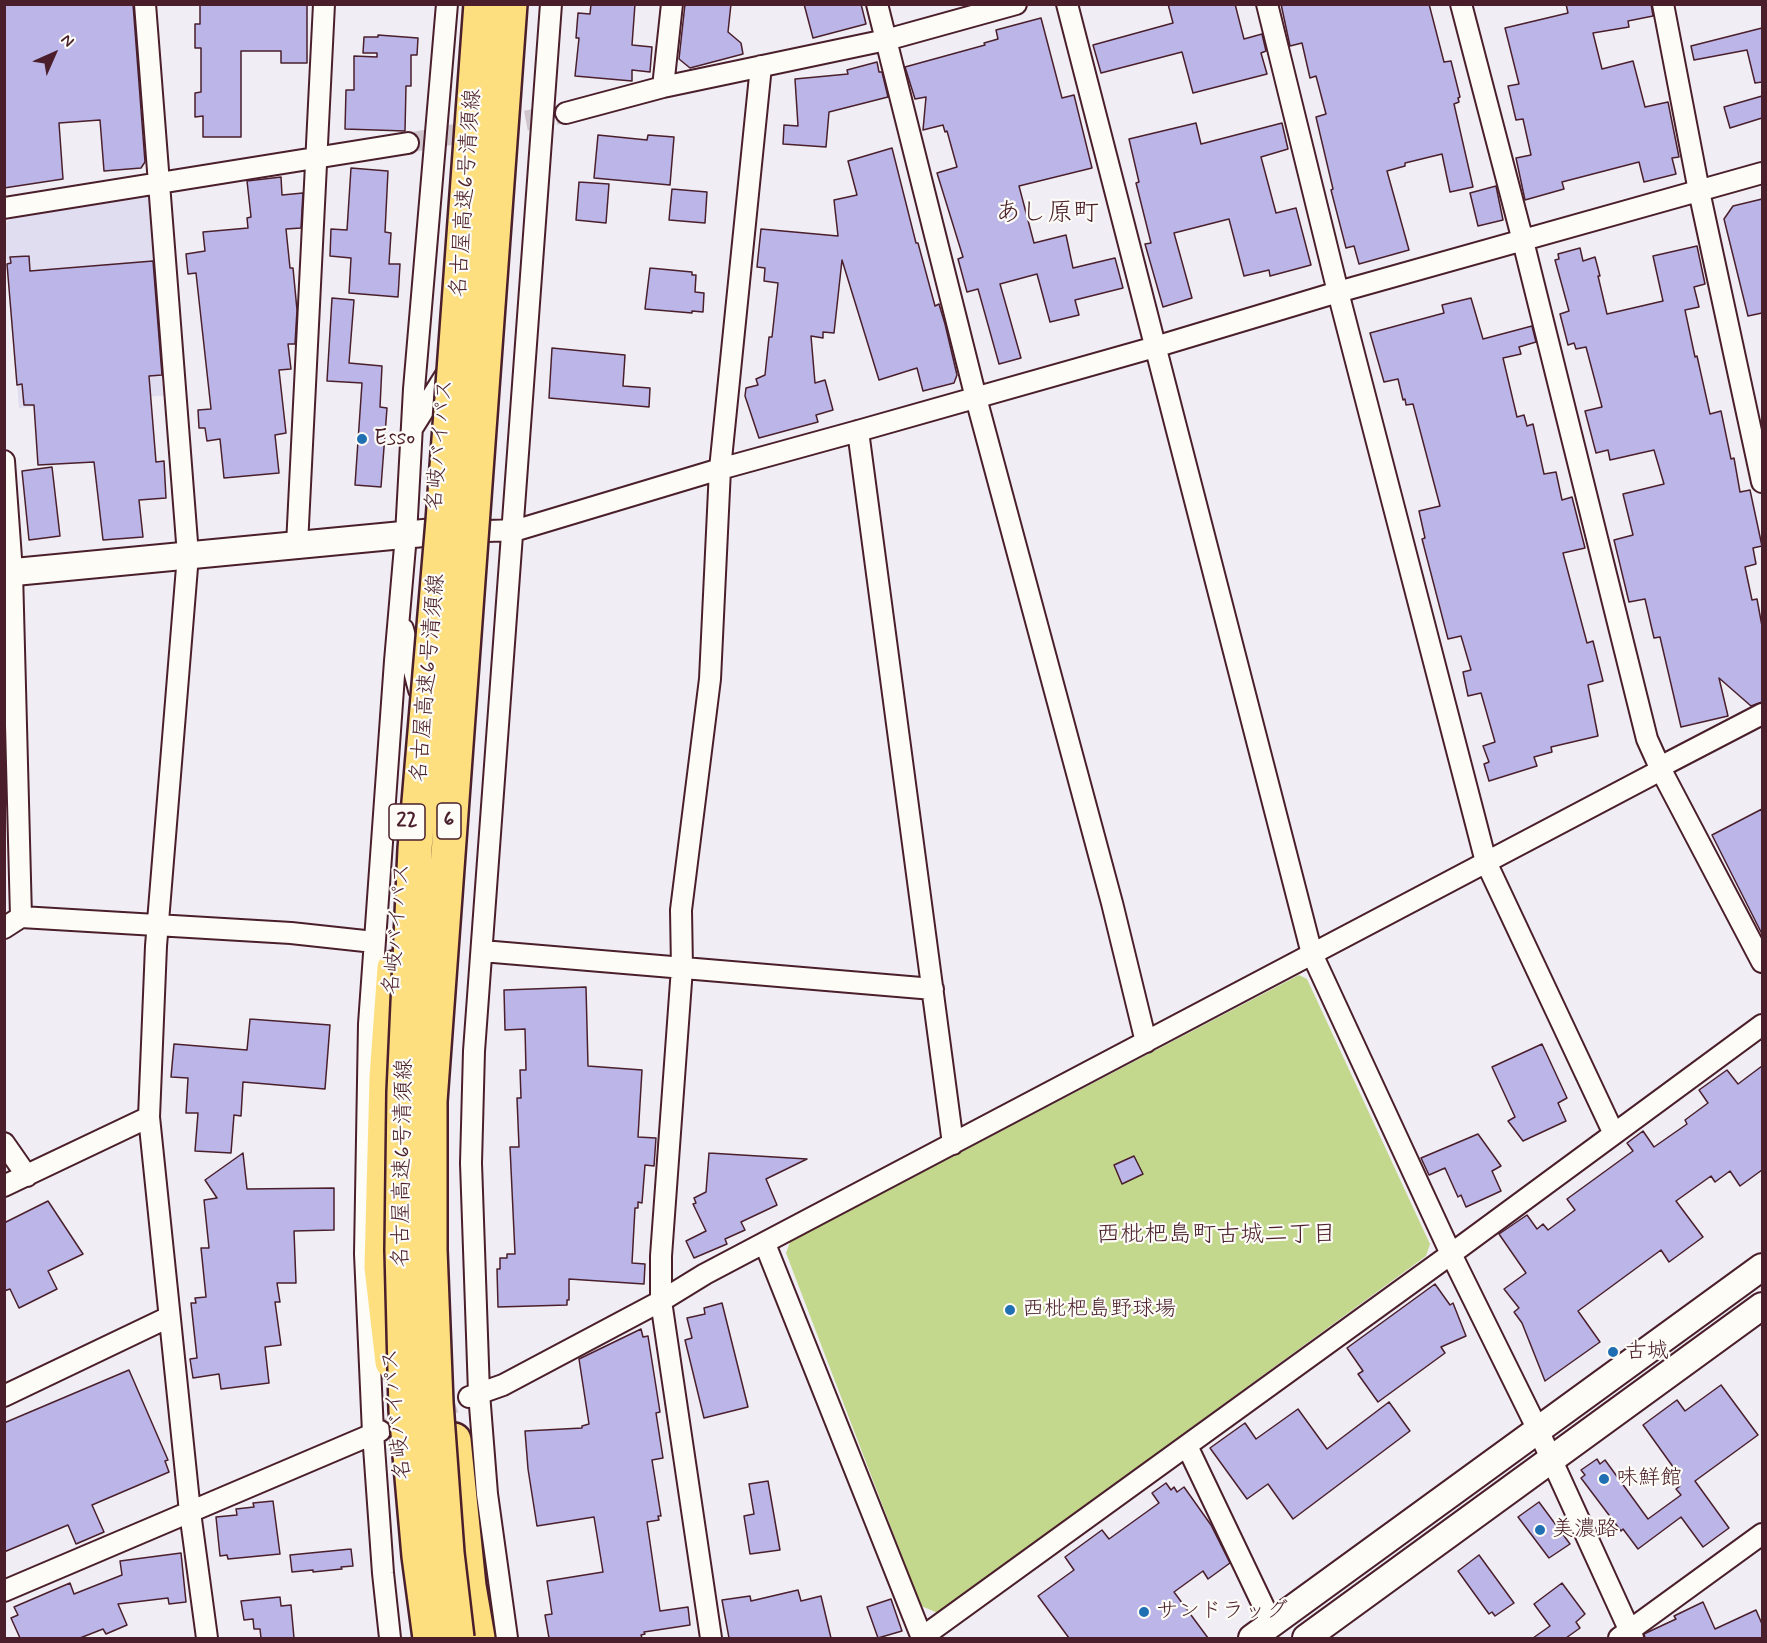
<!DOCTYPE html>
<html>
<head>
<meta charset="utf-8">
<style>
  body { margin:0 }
  #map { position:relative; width:1767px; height:1643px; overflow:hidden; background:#f0eef4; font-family:Mynerve,sans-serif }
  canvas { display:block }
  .frame { position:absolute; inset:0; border:6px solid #4a1f2b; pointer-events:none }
  .north { position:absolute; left:24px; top:24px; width:60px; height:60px; -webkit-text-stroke:4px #fdfcf7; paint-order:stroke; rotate:45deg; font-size:16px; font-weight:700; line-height:24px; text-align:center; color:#4a1f2b }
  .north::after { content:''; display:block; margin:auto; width:21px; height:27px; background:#4a1f2b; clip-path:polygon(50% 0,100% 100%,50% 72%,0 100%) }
</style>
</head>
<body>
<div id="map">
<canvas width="1767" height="1643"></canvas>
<div class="frame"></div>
<div class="north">N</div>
</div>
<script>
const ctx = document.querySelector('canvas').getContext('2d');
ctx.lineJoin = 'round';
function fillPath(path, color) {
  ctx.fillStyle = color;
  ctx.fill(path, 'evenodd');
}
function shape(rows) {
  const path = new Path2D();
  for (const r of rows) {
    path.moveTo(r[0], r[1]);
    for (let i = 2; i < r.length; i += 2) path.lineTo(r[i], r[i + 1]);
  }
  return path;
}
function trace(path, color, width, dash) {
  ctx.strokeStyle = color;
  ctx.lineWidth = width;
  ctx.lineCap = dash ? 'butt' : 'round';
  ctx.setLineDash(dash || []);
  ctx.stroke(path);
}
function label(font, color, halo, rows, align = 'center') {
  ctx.font = font + ' Mynerve,"Klee One",sans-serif';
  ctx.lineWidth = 4.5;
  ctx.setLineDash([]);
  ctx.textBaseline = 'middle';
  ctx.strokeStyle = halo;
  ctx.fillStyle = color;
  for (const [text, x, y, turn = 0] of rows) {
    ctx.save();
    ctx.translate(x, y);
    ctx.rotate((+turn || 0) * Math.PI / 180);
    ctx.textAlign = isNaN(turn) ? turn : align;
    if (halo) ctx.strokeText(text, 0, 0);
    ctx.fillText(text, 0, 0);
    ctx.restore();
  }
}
const built = shape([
  [146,196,154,203,170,395,19,408,4,225,13,216]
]);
const green = shape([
  [1299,975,1307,979,1430,1244,1426,1256,938,1613,921,1606,786,1253,790,1242]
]);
const building = shape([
  [4,4,133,4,145,162,141,168,104,171,100,120,59,123,63,179,4,188,4,4],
  [200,4,307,4,307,63,281,63,281,51,241,51,241,137,203,137,203,116,195,117,195,93,201,92,201,48,195,48,195,24,200,24,200,4],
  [591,4,635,4,632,45,652,47,650,72,632,70,632,81,575,76,579,38,576,38,578,13,590,14,591,4],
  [685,4,731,4,728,32,741,43,743,54,690,68,679,59,685,4],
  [804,4,861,4,866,24,813,38,804,4],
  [1168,4,1235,4,1244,39,1262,34,1266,51,1261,53,1267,74,1193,93,1182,52,1101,73,1093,45,1173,23,1168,4],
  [1281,4,1429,4,1444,62,1451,61,1460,97,1458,98,1459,102,1454,104,1473,187,1450,192,1442,154,1405,163,1405,166,1387,171,1409,250,1359,264,1354,246,1346,248,1331,190,1333,189,1316,117,1326,114,1316,76,1310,78,1302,43,1290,46,1281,4],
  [1566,4,1651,4,1653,16,1628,21,1629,27,1593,33,1602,69,1633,61,1645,107,1668,102,1679,157,1672,158,1676,174,1644,182,1639,162,1562,182,1564,189,1525,200,1516,158,1531,155,1523,119,1516,120,1508,86,1519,84,1505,28,1568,13,1566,4],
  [1041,18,1062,98,1074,95,1092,168,1019,186,1034,243,1066,235,1073,268,1115,258,1123,288,1075,300,1079,315,1050,322,1037,274,1000,284,1021,358,999,364,978,289,967,292,958,259,963,257,937,173,957,167,947,131,945,132,943,125,923,130,926,97,915,99,905,67,985,45,984,43,998,39,996,30,1041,18],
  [1762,28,1762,82,1755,83,1747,50,1694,60,1691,46,1762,28],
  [378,35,418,38,417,55,411,55,411,86,406,86,405,131,345,129,346,90,354,90,354,56,377,57,377,53,363,53,364,37,378,37,378,35],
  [877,62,879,72,882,72,888,97,829,112,826,147,783,144,784,125,798,126,795,79,848,74,847,70,877,62],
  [1762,96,1762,118,1730,128,1724,107,1762,96],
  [1196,123,1201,144,1282,123,1288,149,1261,157,1276,213,1296,208,1311,265,1270,276,1269,270,1244,276,1229,219,1174,233,1192,298,1163,307,1145,244,1151,243,1136,183,1139,182,1129,139,1196,123],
  [598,135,647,140,648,135,674,137,670,185,594,178,598,135],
  [892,148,916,243,918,243,935,306,939,304,945,324,957,375,954,383,923,391,917,368,879,380,842,260,834,333,823,332,823,338,811,336,815,383,825,380,833,410,816,415,818,422,759,438,745,396,746,388,758,385,756,379,765,375,769,337,772,337,778,283,764,281,765,268,757,267,761,229,838,236,834,200,857,195,848,161,892,148],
  [351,168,388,171,385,232,391,233,389,264,400,264,398,297,349,293,351,258,330,256,331,229,347,230,351,168],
  [281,177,282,195,303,193,301,228,286,229,290,268,293,268,297,310,295,344,288,344,291,369,279,370,286,433,275,435,279,473,224,478,220,439,207,441,205,428,199,428,198,410,211,409,196,273,188,274,186,254,205,251,203,232,248,228,247,218,251,217,247,181,281,177],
  [579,182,609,184,606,223,576,220,579,182],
  [1496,186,1503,220,1478,226,1470,193,1496,186],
  [672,189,707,192,705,223,669,220,672,189],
  [1762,199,1762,313,1748,316,1724,219,1733,206,1762,199],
  [1697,246,1705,284,1694,287,1699,307,1685,310,1695,357,1697,356,1710,414,1721,411,1731,459,1734,458,1740,492,1750,490,1762,546,1753,548,1756,564,1745,567,1752,600,1757,599,1762,626,1762,702,1751,706,1719,678,1728,716,1681,727,1660,637,1654,638,1645,599,1629,602,1614,540,1633,535,1623,494,1664,484,1654,450,1610,460,1608,450,1596,453,1585,411,1602,407,1586,347,1576,349,1574,343,1568,345,1560,314,1569,311,1555,260,1559,259,1558,254,1580,248,1583,261,1595,257,1600,276,1598,276,1607,314,1663,301,1653,256,1697,246],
  [29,256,30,271,153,261,162,375,149,376,156,462,164,461,166,498,139,500,143,537,103,540,94,462,38,465,34,405,24,405,22,384,17,385,7,264,11,263,10,257,29,256],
  [650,268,692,272,692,275,696,275,695,292,704,293,703,312,692,311,692,313,645,309,650,268],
  [332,298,354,300,349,363,382,366,380,407,387,408,381,487,355,485,362,383,327,381,332,298],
  [1471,298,1483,339,1532,326,1536,342,1519,347,1521,354,1503,358,1517,417,1524,415,1527,426,1533,424,1544,474,1556,472,1562,500,1572,497,1585,548,1563,553,1587,643,1593,641,1603,681,1588,685,1598,736,1551,747,1552,752,1534,757,1537,766,1489,781,1484,764,1489,762,1483,746,1495,742,1481,693,1468,696,1463,672,1471,670,1461,636,1448,639,1422,539,1425,538,1419,511,1440,506,1413,404,1406,405,1405,399,1403,400,1398,379,1384,382,1370,333,1444,313,1442,305,1471,298],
  [552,348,625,355,623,386,650,388,649,407,549,398,552,348],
  [52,467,60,536,29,540,22,471,52,467],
  [1762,809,1762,934,1712,835,1762,809],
  [586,987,588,1066,642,1070,638,1137,656,1138,654,1166,645,1165,642,1203,638,1202,638,1208,635,1208,632,1263,645,1264,644,1284,569,1279,569,1300,567,1300,567,1305,498,1307,497,1269,500,1269,500,1258,507,1258,507,1254,515,1254,510,1147,519,1147,517,1098,521,1098,520,1070,526,1070,525,1029,505,1030,504,990,586,987],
  [250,1019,330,1025,325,1089,243,1082,241,1116,234,1115,231,1153,195,1151,198,1113,186,1113,188,1078,171,1077,174,1044,247,1050,250,1019],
  [1542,1044,1567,1098,1558,1103,1566,1121,1523,1141,1508,1121,1515,1117,1492,1067,1542,1044],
  [1762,1066,1762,1170,1740,1186,1730,1171,1715,1182,1711,1176,1676,1201,1703,1237,1669,1262,1661,1250,1578,1311,1600,1342,1545,1381,1522,1323,1514,1312,1519,1308,1504,1289,1526,1273,1499,1234,1527,1215,1537,1229,1543,1224,1548,1230,1575,1210,1567,1199,1633,1151,1627,1143,1643,1131,1654,1147,1687,1124,1685,1120,1708,1103,1699,1090,1727,1070,1738,1084,1762,1066],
  [1478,1134,1501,1166,1492,1171,1501,1191,1466,1207,1461,1195,1458,1197,1445,1168,1429,1175,1421,1158,1478,1134],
  [243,1153,247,1189,334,1188,334,1230,294,1231,296,1283,277,1283,280,1302,275,1302,281,1345,265,1347,269,1383,221,1389,219,1374,193,1378,190,1359,197,1358,191,1303,196,1303,195,1298,206,1297,201,1248,209,1248,204,1200,217,1198,205,1180,243,1153],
  [709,1153,807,1159,766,1179,777,1205,741,1222,745,1230,725,1239,727,1244,694,1258,686,1241,706,1231,693,1204,696,1203,694,1198,706,1192,709,1153],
  [1134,1156,1143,1174,1122,1184,1114,1165,1134,1156],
  [48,1201,83,1254,48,1271,57,1289,19,1308,10,1289,4,1291,4,1223,48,1201],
  [1435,1284,1450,1305,1453,1303,1466,1336,1441,1347,1445,1353,1378,1402,1358,1374,1363,1371,1347,1348,1435,1284],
  [722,1303,748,1407,704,1418,685,1340,692,1338,687,1318,705,1314,704,1308,722,1303],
  [641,1329,643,1337,648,1336,660,1412,656,1413,663,1458,652,1460,661,1516,658,1516,659,1520,647,1522,660,1611,688,1607,690,1625,644,1632,645,1634,641,1635,642,1638,549,1638,545,1615,552,1614,547,1581,603,1572,594,1517,537,1526,528,1469,525,1431,582,1428,582,1426,589,1424,579,1359,641,1329],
  [129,1370,168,1460,165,1461,169,1472,92,1505,104,1532,76,1544,68,1525,4,1552,4,1423,129,1370],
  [1721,1385,1758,1435,1695,1481,1729,1528,1703,1547,1681,1517,1638,1549,1623,1529,1621,1531,1581,1478,1585,1475,1581,1470,1597,1459,1600,1464,1605,1460,1648,1519,1681,1495,1676,1489,1680,1486,1672,1474,1676,1471,1643,1425,1677,1400,1685,1411,1721,1385],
  [1389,1402,1410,1431,1293,1519,1268,1484,1247,1499,1210,1448,1245,1423,1256,1439,1298,1409,1327,1449,1389,1402],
  [768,1481,780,1550,750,1554,744,1516,754,1514,749,1484,768,1481],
  [1166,1483,1171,1490,1174,1487,1177,1492,1184,1487,1211,1525,1230,1563,1208,1579,1203,1571,1174,1592,1208,1638,1069,1638,1038,1596,1074,1570,1065,1557,1102,1530,1109,1539,1159,1503,1152,1493,1166,1483],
  [273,1501,280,1554,228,1559,227,1555,220,1556,216,1517,237,1515,236,1509,254,1507,253,1503,273,1501],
  [1539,1502,1570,1544,1549,1558,1518,1517,1539,1502],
  [351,1549,353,1566,341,1567,342,1569,313,1572,313,1570,292,1572,290,1555,351,1549],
  [181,1553,186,1602,169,1604,168,1598,118,1604,127,1625,106,1634,103,1629,80,1638,20,1638,11,1618,18,1615,14,1607,70,1583,74,1594,122,1575,120,1561,181,1553],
  [1479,1555,1514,1603,1495,1616,1492,1612,1489,1614,1458,1571,1479,1555],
  [1562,1583,1585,1614,1576,1622,1580,1628,1566,1638,1533,1638,1550,1626,1534,1604,1562,1583],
  [798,1590,801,1601,821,1596,831,1638,729,1638,722,1600,750,1596,751,1601,798,1590],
  [280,1597,281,1606,291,1605,294,1638,261,1638,260,1629,254,1629,253,1619,244,1620,241,1601,280,1597],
  [891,1599,902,1631,878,1638,867,1607,891,1599],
  [1703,1602,1715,1629,1756,1610,1762,1624,1762,1638,1645,1638,1644,1634,1646,1633,1676,1619,1674,1616,1703,1602]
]);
const minorTunnel = shape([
  [408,143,566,113],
  [380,1431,468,1398]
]);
const minor = shape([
  [145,4,188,555,156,946,149,1117,190,1512,207,1638],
  [877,4,976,398,1112,903,1146,1042],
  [1067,4,1312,954,1451,1254,1538,1430,1633,1638],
  [1267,4,1338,292,1486,862,1614,1134],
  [1461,4,1523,241,1647,739,1661,770,1762,962],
  [1663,4,1699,191,1762,482],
  [663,87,672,4],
  [566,113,663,87,886,40,1016,4],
  [4,208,408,143],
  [413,427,447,373],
  [858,431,953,1144],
  [4,461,12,572,21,917],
  [487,531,517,530,720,469,858,431,1155,347,1338,292,1762,173],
  [297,545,324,4],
  [403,629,419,690],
  [1660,767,1762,714],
  [4,928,21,917,291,933,374,942],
  [482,951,933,989],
  [4,1143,27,1176],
  [4,1186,149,1117],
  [765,1244,922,1638],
  [4,1396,169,1317],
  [469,1397,503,1385,661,1301,705,1274,1661,770],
  [1187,1446,1272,1624],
  [4,1591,380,1431],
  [390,1638,383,1573,373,1433,365,1254,369,1024,395,661,406,535,414,389,447,4],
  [507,1638,487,1494,479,1393,471,1163,474,1051,551,4],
  [711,1638,661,1301,661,1256,682,968,681,910,710,679,720,469,761,66],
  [921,1638,1451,1254,1762,1025],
  [1619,1638,1762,1534]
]);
const tertiary = shape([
  [4,573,434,532],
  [1252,1638,1762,1267],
  [1306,1638,1762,1306]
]);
const trunk = shape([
  [392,1362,381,1267,386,1078,394,968],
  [454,1440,469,1586,478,1638]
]);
const motorwayBridge = shape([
  [430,1638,419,1556,406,1410,402,1250,404,1092,415,849,443,521,481,4],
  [457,1638,447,1553,436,1403,430,1250,430,1101,510,4]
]);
const markers = [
  [362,439,6,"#1f6fb2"],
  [1010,1310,6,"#1f6fb2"],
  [1613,1352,6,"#1f6fb2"],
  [1604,1479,6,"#1f6fb2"],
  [1540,1530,6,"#1f6fb2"],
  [1144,1612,6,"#1f6fb2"]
];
const shields = [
  [449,821,24],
  [407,822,36]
];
const shieldNames = [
  ["6",449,821],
  ["22",407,822]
];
const streetNames = [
  ["名古屋高速6号清須線",467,193,-86],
  ["名岐バイパス",441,445,-85],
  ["名古屋高速6号清須線",429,678,-85],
  ["名岐バイパス",398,929,-85],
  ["名古屋高速6号清須線",404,1163,-89],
  ["名岐バイパス",398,1414,-96]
];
const poiNames = [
  ["Esso",374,439],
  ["西枇杷島野球場",1022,1310],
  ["古城",1625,1352],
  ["味鮮館",1616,1479],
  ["美濃路",1552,1530],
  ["サンドラッグ",1156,1612]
];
const neighbourhoodNames = [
  ["西枇杷島町古城二丁目",1216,1236]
];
const quarterNames = [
  ["あし原町",1047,215]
];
fillPath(built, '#e0ddf0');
fillPath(green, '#c4d88d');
fillPath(building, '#bbb6e7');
trace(building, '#4a1f2b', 1.5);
trace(minorTunnel, '#cfc5cc', 20, [20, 10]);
trace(minor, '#4a1f2b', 24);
trace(tertiary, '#4a1f2b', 30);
trace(trunk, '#4a1f2b', 38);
trace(minor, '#fdfcf7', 20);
trace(tertiary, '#fdfcf7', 26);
trace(trunk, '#fedf80', 33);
trace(motorwayBridge, '#4a1f2b', 38, []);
trace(motorwayBridge, '#fedf80', 33);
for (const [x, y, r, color] of markers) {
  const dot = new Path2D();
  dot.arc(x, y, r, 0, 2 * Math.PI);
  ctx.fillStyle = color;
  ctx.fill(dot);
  trace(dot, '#fdfcf7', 2);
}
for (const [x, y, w] of shields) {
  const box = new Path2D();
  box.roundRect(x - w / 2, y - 18, w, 36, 4.5);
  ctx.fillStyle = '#fdfcf7';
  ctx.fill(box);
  trace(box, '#4a1f2b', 1.5);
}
label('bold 21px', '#4a1f2b', null, shieldNames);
label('22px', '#4a1f2b', '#fdfcf7', streetNames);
label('22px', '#4a1f2b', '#fdfcf7', poiNames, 'left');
label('24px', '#4a1f2b', '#fdfcf7', neighbourhoodNames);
label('26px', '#4a1f2b', '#fdfcf7', quarterNames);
</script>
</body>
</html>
